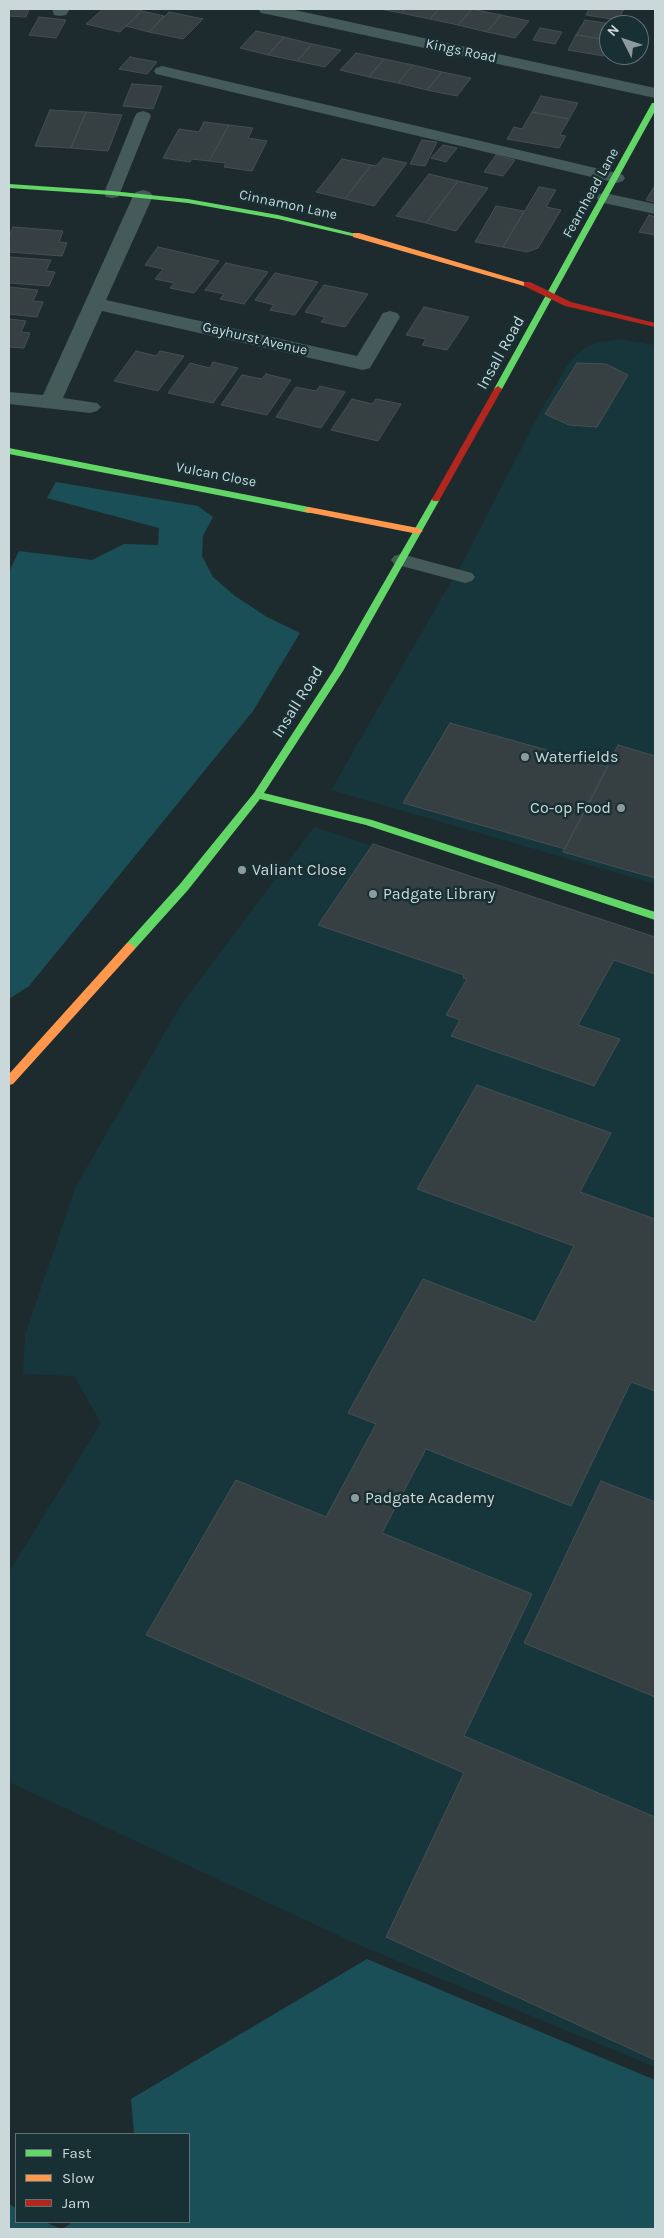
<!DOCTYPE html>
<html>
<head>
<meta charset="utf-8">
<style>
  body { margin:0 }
  #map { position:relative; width:664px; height:2238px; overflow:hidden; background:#1e2b2e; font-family:Karla,sans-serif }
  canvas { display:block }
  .frame { position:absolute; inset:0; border:10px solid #cad8da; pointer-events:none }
  .legend { position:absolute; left:15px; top:2133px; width:175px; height:90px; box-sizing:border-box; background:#183034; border:1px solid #5f7376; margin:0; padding:6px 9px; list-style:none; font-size:15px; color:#cad8da }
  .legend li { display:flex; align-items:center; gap:10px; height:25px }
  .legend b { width:25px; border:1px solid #5f7376 }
  .north { position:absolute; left:599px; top:15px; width:50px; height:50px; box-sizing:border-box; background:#183034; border:1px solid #5f7376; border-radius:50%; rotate:311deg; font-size:14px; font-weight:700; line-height:20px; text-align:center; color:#cad8da }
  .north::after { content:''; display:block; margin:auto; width:18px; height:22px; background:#8e9b9e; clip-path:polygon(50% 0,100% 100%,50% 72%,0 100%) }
</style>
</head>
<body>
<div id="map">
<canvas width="664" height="2238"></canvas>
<div class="frame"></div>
<ul class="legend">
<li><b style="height:6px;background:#63d668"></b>Fast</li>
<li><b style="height:6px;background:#ff974d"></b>Slow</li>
<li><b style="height:6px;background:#b3261e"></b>Jam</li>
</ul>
<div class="north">N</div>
</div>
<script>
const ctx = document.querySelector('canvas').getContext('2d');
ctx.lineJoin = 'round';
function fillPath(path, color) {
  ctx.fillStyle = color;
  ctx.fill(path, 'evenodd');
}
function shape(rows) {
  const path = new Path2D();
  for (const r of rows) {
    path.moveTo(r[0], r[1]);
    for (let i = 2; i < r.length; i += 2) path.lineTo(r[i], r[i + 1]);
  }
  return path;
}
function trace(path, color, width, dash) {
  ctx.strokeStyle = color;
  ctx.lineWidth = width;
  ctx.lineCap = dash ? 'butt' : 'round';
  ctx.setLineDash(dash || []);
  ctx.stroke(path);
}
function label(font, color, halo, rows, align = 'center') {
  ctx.font = font + ' Karla,sans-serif';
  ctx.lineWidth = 5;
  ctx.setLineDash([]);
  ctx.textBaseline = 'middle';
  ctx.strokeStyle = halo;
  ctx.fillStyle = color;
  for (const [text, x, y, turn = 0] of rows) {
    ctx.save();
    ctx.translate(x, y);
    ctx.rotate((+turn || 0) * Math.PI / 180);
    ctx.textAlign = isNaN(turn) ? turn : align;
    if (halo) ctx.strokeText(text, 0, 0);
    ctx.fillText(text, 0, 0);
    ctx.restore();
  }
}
const built = shape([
  [620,339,655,345,655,884,331,790,466,556,539,414,570,361,585,348,595,343],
  [314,827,655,937,655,2067,359,1945,9,1782,9,1572,101,1423,74,1376,23,1374,25,1335,76,1186,181,1005]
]);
const green = shape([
  [56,482,198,506,213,517,203,536,202,556,213,577,235,596,267,617,300,633,253,711,29,986,9,999,9,572,19,551,92,560,124,544,158,545,159,528,47,498],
  [367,1959,655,2080,655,2229,62,2229,73,2222,189,2222,189,2134,134,2134,131,2099],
  [9,2204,16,2208,16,2222,45,2222,61,2229,9,2229]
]);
const building = shape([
  [9,9,29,9,26,17,9,16,9,9],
  [103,9,130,9,142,11,120,32,86,24,103,9],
  [380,9,405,9,401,13,380,9],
  [405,9,439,9,430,19,401,13,405,9],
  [439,9,472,9,458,25,430,19,439,9],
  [472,9,501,15,487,32,458,25,472,9],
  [589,9,624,9,618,20,586,15,589,9],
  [142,11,164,16,149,32,126,26,142,11],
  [169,12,203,19,183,39,149,32,169,12],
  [501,15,529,21,515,38,487,32,501,15],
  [39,17,66,20,56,38,29,35,39,17],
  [585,20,618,25,609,25,609,40,576,35,585,20],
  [540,28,562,32,555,44,533,40,540,28],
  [256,31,284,37,268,55,240,48,256,31],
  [576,35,609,40,609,47,604,56,568,50,576,35],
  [284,37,312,44,297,61,268,55,284,37],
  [312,44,341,50,325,67,297,61,312,44],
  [356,53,384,59,369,77,340,70,356,53],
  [130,57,157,62,147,74,119,69,130,57],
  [384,59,413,65,398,83,369,77,384,59],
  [413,65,442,72,427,90,398,83,413,65],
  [442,72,471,78,457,96,427,90,442,72],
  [132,84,162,86,153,109,123,106,132,84],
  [541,96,578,103,569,119,532,112,541,96],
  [50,110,86,112,71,148,35,146,50,110],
  [86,112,122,115,108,151,71,148,86,112],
  [532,112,569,119,560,135,566,136,559,148,507,139,514,127,522,129,532,112],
  [204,122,229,125,209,161,192,159,190,162,163,158,179,129,199,132,204,122],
  [229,125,253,128,248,138,267,141,252,171,224,167,226,163,209,161,229,125],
  [422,140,437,142,425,166,410,164,422,140],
  [443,145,457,148,446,162,431,158,443,145],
  [496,155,515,160,503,176,484,172,496,155],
  [383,158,407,163,374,206,345,199,371,165,376,166,383,158],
  [342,159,371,165,345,199,316,192,342,159],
  [429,174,458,181,426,223,396,216,429,174],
  [458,181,488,188,456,231,426,223,458,181],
  [539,187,556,190,546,207,561,210,538,248,527,252,503,247,539,187],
  [654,187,655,202,646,200,654,187],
  [496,206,524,211,503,247,475,242,496,206],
  [649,215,655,217,655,235,639,232,649,215],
  [13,227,63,231,59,242,67,243,62,256,9,252,9,236,13,227],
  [158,247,219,261,194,293,170,288,174,283,155,279,163,269,145,265,158,247],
  [9,257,51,260,46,271,55,272,49,286,9,283,9,257],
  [226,263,268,272,244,304,220,299,224,294,205,290,226,263],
  [275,273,318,282,295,315,270,310,274,305,255,300,275,273],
  [324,285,368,294,345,327,321,322,325,317,305,312,324,285],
  [9,287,38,290,33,301,43,302,37,317,9,314,9,287],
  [424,307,469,317,447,350,422,345,426,339,406,335,424,307],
  [9,319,26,321,21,332,30,333,24,348,9,347,9,319],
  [136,351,156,356,160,351,184,356,158,391,114,381,136,351],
  [213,362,238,368,213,403,168,393,190,363,210,368,213,362],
  [577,363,606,364,628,375,597,427,569,425,545,414,577,363],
  [266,374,291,380,267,415,221,405,242,375,262,379,266,374],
  [320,386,345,392,321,428,276,417,296,387,316,391,320,386],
  [352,399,372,404,376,399,401,404,378,441,331,430,352,399],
  [450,723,608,767,565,849,403,803,450,723],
  [618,745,655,756,655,878,563,852,618,745],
  [373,844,655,937,655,974,614,960,578,1025,620,1039,594,1086,451,1036,460,1020,446,1015,467,979,463,978,464,975,318,925,373,844],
  [477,1085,611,1133,580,1192,655,1219,655,1391,631,1382,571,1506,426,1449,382,1533,532,1594,464,1736,655,1817,655,2060,386,1937,464,1773,146,1635,236,1480,326,1517,376,1424,348,1413,423,1279,535,1322,574,1246,417,1189,477,1085],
  [601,1481,655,1502,655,1697,524,1643,601,1481]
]);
const lane = shape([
  [162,66,617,173,623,175,625,178,623,181,617,183,156,74,154,71,156,68,162,66],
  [143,111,149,113,151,116,120,193,118,197,112,198,106,197,104,193,135,116,137,113,143,111],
  [605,193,655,204,655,214,599,202,597,198,599,194,605,193],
  [401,554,472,573,475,577,472,581,465,583,394,564,391,560,394,556,401,554]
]);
const street = shape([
  [52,9,70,9,66,15,60,16,54,15,52,9],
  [258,9,290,9,655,88,655,98,267,14,261,13,258,9],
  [143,190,150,192,153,196,106,300,357,356,383,313,390,311,397,313,400,317,370,368,363,370,102,311,63,398,97,403,101,407,97,411,90,413,9,404,9,392,43,395,133,196,136,192,143,190]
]);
const fast = shape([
  [652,103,655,103,655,111,502,389,498,392,495,391,494,389,652,103],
  [9,184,112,191,188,199,278,215,360,235,356,237,278,219,188,203,112,195,9,188,9,184],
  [9,448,309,507,314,510,309,513,9,454,9,448],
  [436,496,440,499,343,671,264,793,372,820,655,912,655,920,366,825,260,799,188,890,134,950,126,950,125,947,126,944,180,884,254,793,333,671,432,499,436,496]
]);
const slow = shape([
  [353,233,359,233,531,284,524,286,353,237,353,233],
  [309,507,418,528,423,531,418,534,306,512,304,510,309,507],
  [130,943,135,947,134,950,13,1084,9,1085,9,1074,126,944,130,943]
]);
const jam = shape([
  [524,282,530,282,571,302,655,323,655,327,565,306,524,286,524,282],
  [498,386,502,389,440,499,439,501,433,501,432,499,494,389,498,386]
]);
const markers = [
  [525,757,5,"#8e9b9e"],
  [621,808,5,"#8e9b9e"],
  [242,870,5,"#8e9b9e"],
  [373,894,5,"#8e9b9e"],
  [355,1498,5,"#8e9b9e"]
];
const farStreetnames = [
  ["Kings Road",461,51,12],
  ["Fearnhead Lane",591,193,-61],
  ["Cinnamon Lane",288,205,12],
  ["Gayhurst Avenue",255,339,13],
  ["Vulcan Close",216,475,11]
];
const streetNames = [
  ["Insall Road",501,353,-61],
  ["Insall Road",298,702,-58]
];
const poiNames = [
  ["Waterfields",535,757],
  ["Co-op Food",611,808,"right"],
  ["Valiant Close",252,870],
  ["Padgate Library",383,894],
  ["Padgate Academy",365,1498]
];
fillPath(built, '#16363c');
fillPath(green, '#1b4f57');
fillPath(building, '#364043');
trace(building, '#454f52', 1);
fillPath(lane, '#445b5a');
fillPath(street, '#445b5a');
fillPath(fast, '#63d668');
fillPath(slow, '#ff974d');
fillPath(jam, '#b3261e');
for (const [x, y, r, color] of markers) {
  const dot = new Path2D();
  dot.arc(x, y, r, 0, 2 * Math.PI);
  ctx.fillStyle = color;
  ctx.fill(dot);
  trace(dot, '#183034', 2);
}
label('14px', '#cad8da', '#183034', farStreetnames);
label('16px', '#cad8da', '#183034', streetNames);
label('16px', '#cad8da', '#183034', poiNames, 'left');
</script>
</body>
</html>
